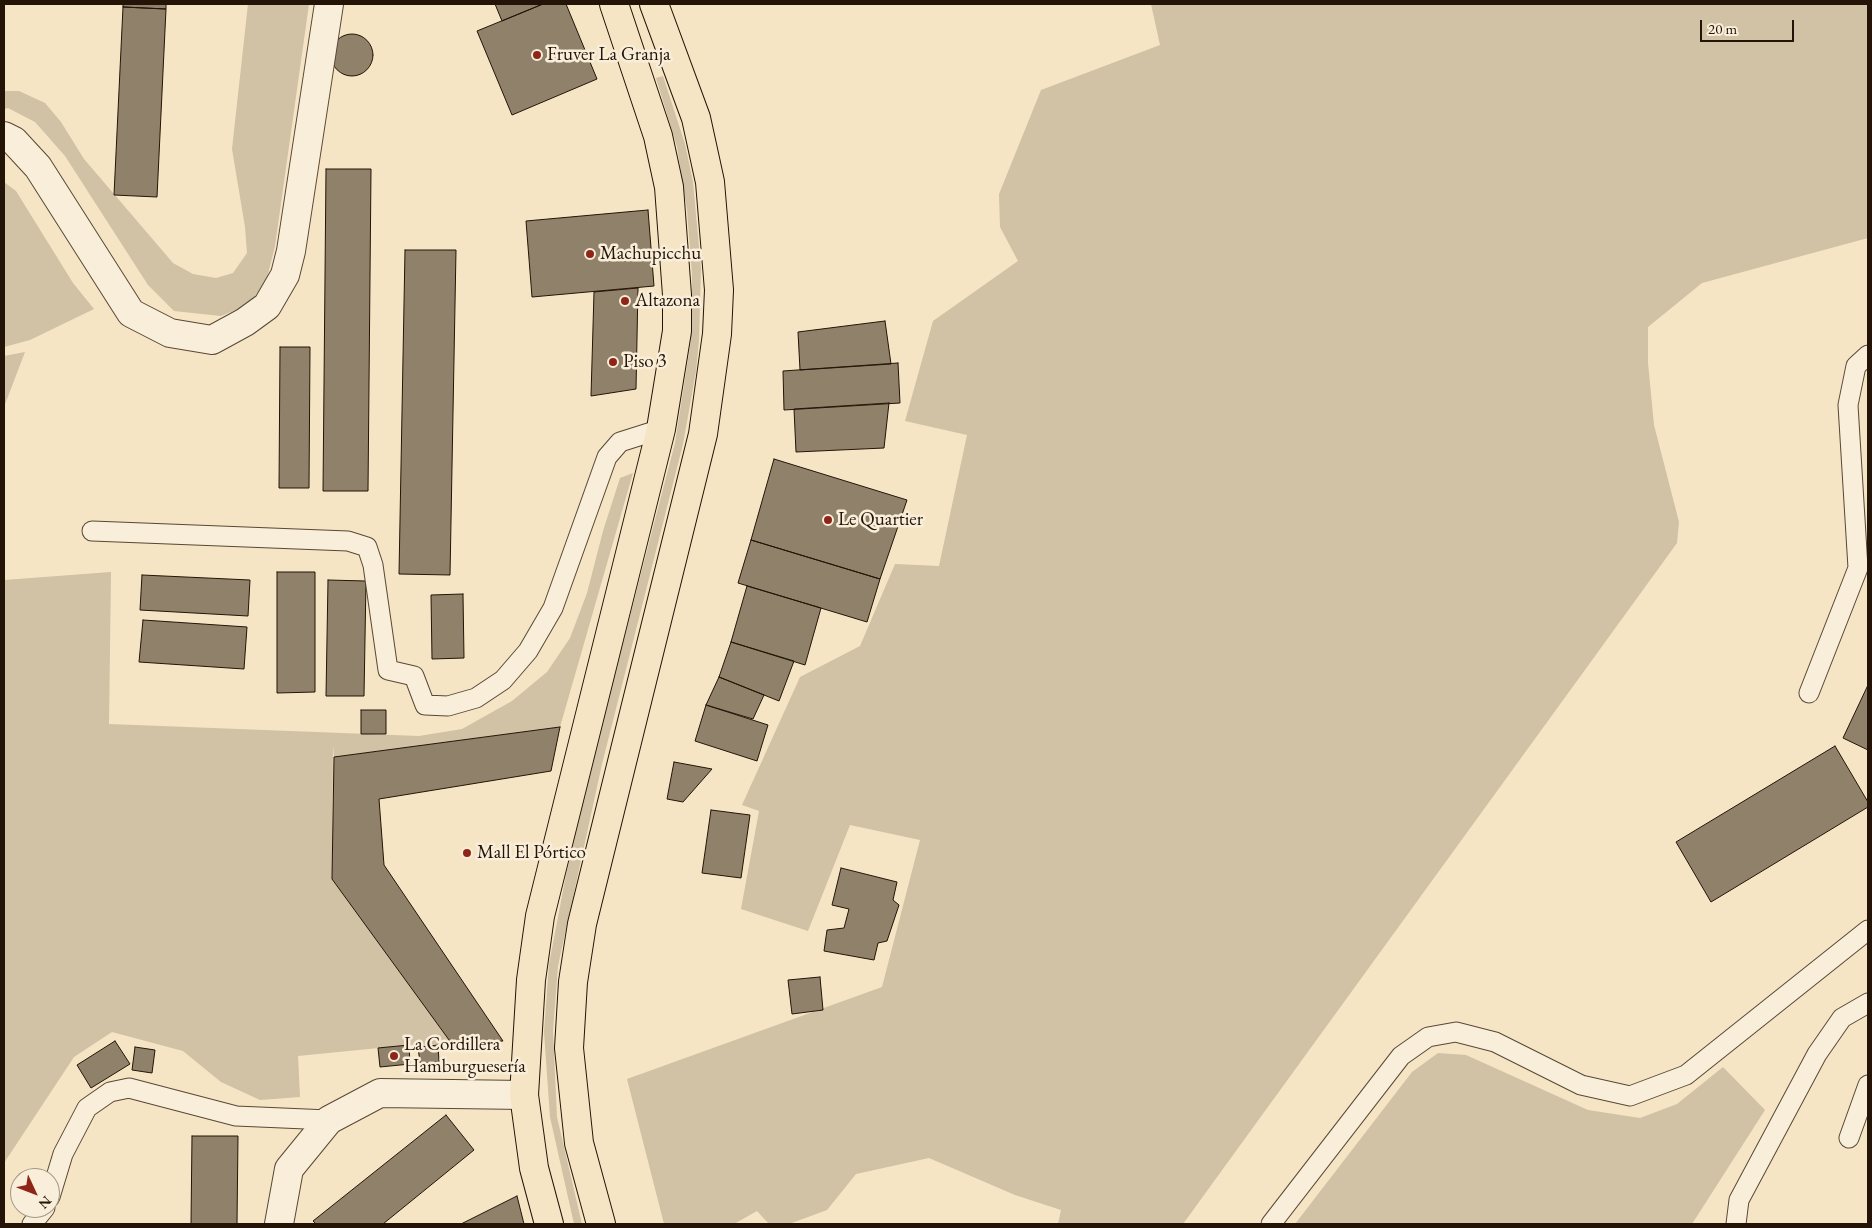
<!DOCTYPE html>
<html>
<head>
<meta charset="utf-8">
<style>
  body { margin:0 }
  #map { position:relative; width:1872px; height:1228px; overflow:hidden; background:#f5e5c5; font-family:"EB Garamond",serif }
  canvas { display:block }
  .frame { position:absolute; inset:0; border:5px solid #231407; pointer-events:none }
  .north { position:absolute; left:10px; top:1168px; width:50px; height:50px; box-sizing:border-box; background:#f8eed9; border:1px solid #a39785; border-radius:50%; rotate:133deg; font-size:14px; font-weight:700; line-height:20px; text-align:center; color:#231407 }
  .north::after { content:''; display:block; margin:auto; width:18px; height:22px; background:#8f2418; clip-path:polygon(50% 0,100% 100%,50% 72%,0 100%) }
  .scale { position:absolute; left:1700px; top:20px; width:94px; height:22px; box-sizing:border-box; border:2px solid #231407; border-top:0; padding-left:6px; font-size:15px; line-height:18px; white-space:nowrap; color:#231407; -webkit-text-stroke:4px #f8eed9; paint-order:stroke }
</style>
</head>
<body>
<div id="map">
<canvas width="1872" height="1228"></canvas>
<div class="frame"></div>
<div class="north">N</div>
<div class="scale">20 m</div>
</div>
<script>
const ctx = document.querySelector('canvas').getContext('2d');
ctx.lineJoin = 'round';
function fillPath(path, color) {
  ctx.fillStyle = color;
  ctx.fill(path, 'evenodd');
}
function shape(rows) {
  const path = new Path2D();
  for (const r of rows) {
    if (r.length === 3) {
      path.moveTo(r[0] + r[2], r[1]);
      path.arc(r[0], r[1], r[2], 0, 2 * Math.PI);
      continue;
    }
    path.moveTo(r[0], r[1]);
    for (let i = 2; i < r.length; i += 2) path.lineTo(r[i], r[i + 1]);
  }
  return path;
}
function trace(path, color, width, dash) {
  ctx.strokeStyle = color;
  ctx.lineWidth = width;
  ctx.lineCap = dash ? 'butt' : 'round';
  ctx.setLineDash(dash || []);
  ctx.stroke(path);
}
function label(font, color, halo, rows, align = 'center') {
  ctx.font = font + ' "EB Garamond",serif';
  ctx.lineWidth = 5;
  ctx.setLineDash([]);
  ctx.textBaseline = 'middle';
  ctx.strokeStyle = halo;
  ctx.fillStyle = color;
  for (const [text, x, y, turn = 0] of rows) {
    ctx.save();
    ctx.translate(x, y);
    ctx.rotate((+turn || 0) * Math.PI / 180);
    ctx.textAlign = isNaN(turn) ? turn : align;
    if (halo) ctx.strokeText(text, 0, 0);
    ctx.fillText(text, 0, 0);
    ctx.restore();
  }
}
const green = shape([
  [248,4,309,4,275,246,267,278,250,304,221,316,174,311,148,285,65,156,35,122,8,108,4,109,4,91,19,91,45,103,61,122,84,159,173,263,193,274,216,278,233,273,247,253,245,227,232,149],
  [1151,4,1868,4,1868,238,1702,283,1648,327,1648,363,1654,425,1679,522,1677,543,1183,1224,1058,1224,1061,1210,1015,1195,929,1158,856,1174,827,1210,789,1224,769,1224,757,1211,734,1224,664,1224,627,1079,882,987,920,840,850,825,808,931,741,909,759,811,742,805,800,677,860,646,895,564,939,566,967,435,905,421,933,321,1018,261,1000,227,999,194,1041,90,1160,45],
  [663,76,685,144,693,182,701,268,699,340,696,371,683,444,602,764,558,966,553,1031,557,1117,582,1224,574,1224,550,1117,544,1032,549,964,566,875,592,762,675,443,691,340,692,274,687,210,677,147,656,78],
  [4,182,16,191,73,283,94,309,30,340,4,347],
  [25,352,4,407,4,356],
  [633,473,560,727,334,757,333,745,332,879,452,1044,409,1045,298,1056,300,1097,260,1100,221,1082,183,1051,112,1032,74,1057,4,1163,4,580,111,572,109,724,419,736,462,729,512,701,547,672,570,638,587,593,603,531,620,478],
  [1438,1053,1466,1055,1588,1110,1640,1118,1677,1104,1723,1067,1765,1110,1692,1224,1295,1224,1412,1072]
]);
const building = shape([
  [123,4,166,4,166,9,123,7,123,4],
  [495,4,543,4,502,21,495,4],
  [543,4,566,4,597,79,512,115,477,31,543,4],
  [123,7,166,9,157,197,114,195,123,7],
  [352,55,21],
  [326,169,371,169,368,491,323,491,326,169],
  [648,210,654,286,532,297,526,221,648,210],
  [405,250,456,250,450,575,399,574,405,250],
  [638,288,636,389,591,396,594,292,638,288],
  [885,321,891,364,800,370,798,332,885,321],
  [280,347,310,347,309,488,279,488,280,347],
  [898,363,900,403,784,410,783,371,898,363],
  [889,403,884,448,796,452,794,409,889,403],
  [774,459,907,500,880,579,751,540,774,459],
  [751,540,880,579,867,622,738,583,751,540],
  [277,572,315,572,315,692,277,693,277,572],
  [142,575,250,580,248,616,140,610,142,575],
  [328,580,366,581,364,696,326,696,328,580],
  [747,586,821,608,805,665,731,642,747,586],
  [463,594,464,658,432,659,431,595,463,594],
  [143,620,247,627,244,669,139,662,143,620],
  [731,642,794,661,779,701,719,677,731,642],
  [719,677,764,695,753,719,706,705,719,677],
  [1868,685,1868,750,1843,738,1868,685],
  [706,705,768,725,757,761,695,741,706,705],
  [361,710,386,710,386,734,361,734,361,710],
  [560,727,551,771,379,799,384,865,503,1041,452,1044,332,879,334,757,560,727],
  [1835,746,1868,802,1868,807,1711,902,1676,842,1835,746],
  [674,762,712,769,683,802,667,799,674,762],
  [711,810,750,815,741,878,702,873,711,810],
  [841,868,897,882,893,900,899,905,887,941,878,943,874,960,824,951,827,930,844,928,849,909,832,905,841,868],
  [820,977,823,1010,792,1014,788,980,820,977],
  [115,1041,130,1064,91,1088,77,1065,115,1041],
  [409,1045,410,1064,380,1067,378,1048,409,1045],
  [438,1045,439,1062,420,1063,418,1047,438,1045],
  [135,1047,155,1050,152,1073,132,1070,135,1047],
  [446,1115,474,1150,383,1224,316,1224,313,1221,446,1115],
  [192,1136,238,1136,237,1224,191,1224,192,1136],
  [517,1196,524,1224,461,1224,517,1196]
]);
const lane = shape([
  [92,531,348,541,367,547,373,565,388,670,414,676,425,705,448,706,476,698,503,680,528,651,553,608,607,457,620,442,661,429],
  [1809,693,1858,568,1848,405,1856,366,1868,355],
  [1849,1138,1868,1085],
  [50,1197,63,1154,87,1108,110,1092,129,1088,236,1116,329,1120],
  [32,1224,45,1208],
  [1271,1224,1401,1056,1428,1037,1456,1032,1495,1042,1581,1085,1630,1096,1686,1075,1868,930],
  [1736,1224,1739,1200,1817,1054,1842,1018,1868,1003]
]);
const street = shape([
  [4,136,14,141,38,167,131,313,170,333,212,340,245,322,267,306,285,275,291,251,329,4],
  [279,1224,289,1169,329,1120,380,1093,524,1095]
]);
const primary = shape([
  [549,1224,534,1168,524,1095,531,980,540,916,661,429,677,331,677,295,669,187,658,136,614,4],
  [601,1224,579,1143,569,1048,573,982,582,924,703,434,717,334,719,290,710,182,696,118,654,4]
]);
const markers = [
  [537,55,5,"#8f2418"],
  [590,254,5,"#8f2418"],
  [625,301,5,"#8f2418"],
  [613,362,5,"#8f2418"],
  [828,520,5,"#8f2418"],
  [467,853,5,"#8f2418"],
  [394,1056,5,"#8f2418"]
];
const poiNames = [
  ["Fruver La Granja",547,55],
  ["Machupicchu",600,254],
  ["Altazona",635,301],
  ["Piso 3",623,362],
  ["Le Quartier",838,520],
  ["Mall El Pórtico",477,853],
  ["La Cordillera",404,1045],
  ["Hamburguesería",404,1067]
];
fillPath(green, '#d1c1a5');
fillPath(building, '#90816a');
trace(building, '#231407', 1);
trace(lane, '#584836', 21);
trace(street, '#584836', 30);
trace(primary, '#231407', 30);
trace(lane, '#f8eed9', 19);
trace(street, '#f8eed9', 28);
trace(primary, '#f5e5c5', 28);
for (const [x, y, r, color] of markers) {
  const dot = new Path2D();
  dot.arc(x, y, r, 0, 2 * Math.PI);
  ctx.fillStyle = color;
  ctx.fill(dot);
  trace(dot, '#f8eed9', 2);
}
label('19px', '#231407', '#f8eed9', poiNames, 'left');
</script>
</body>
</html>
